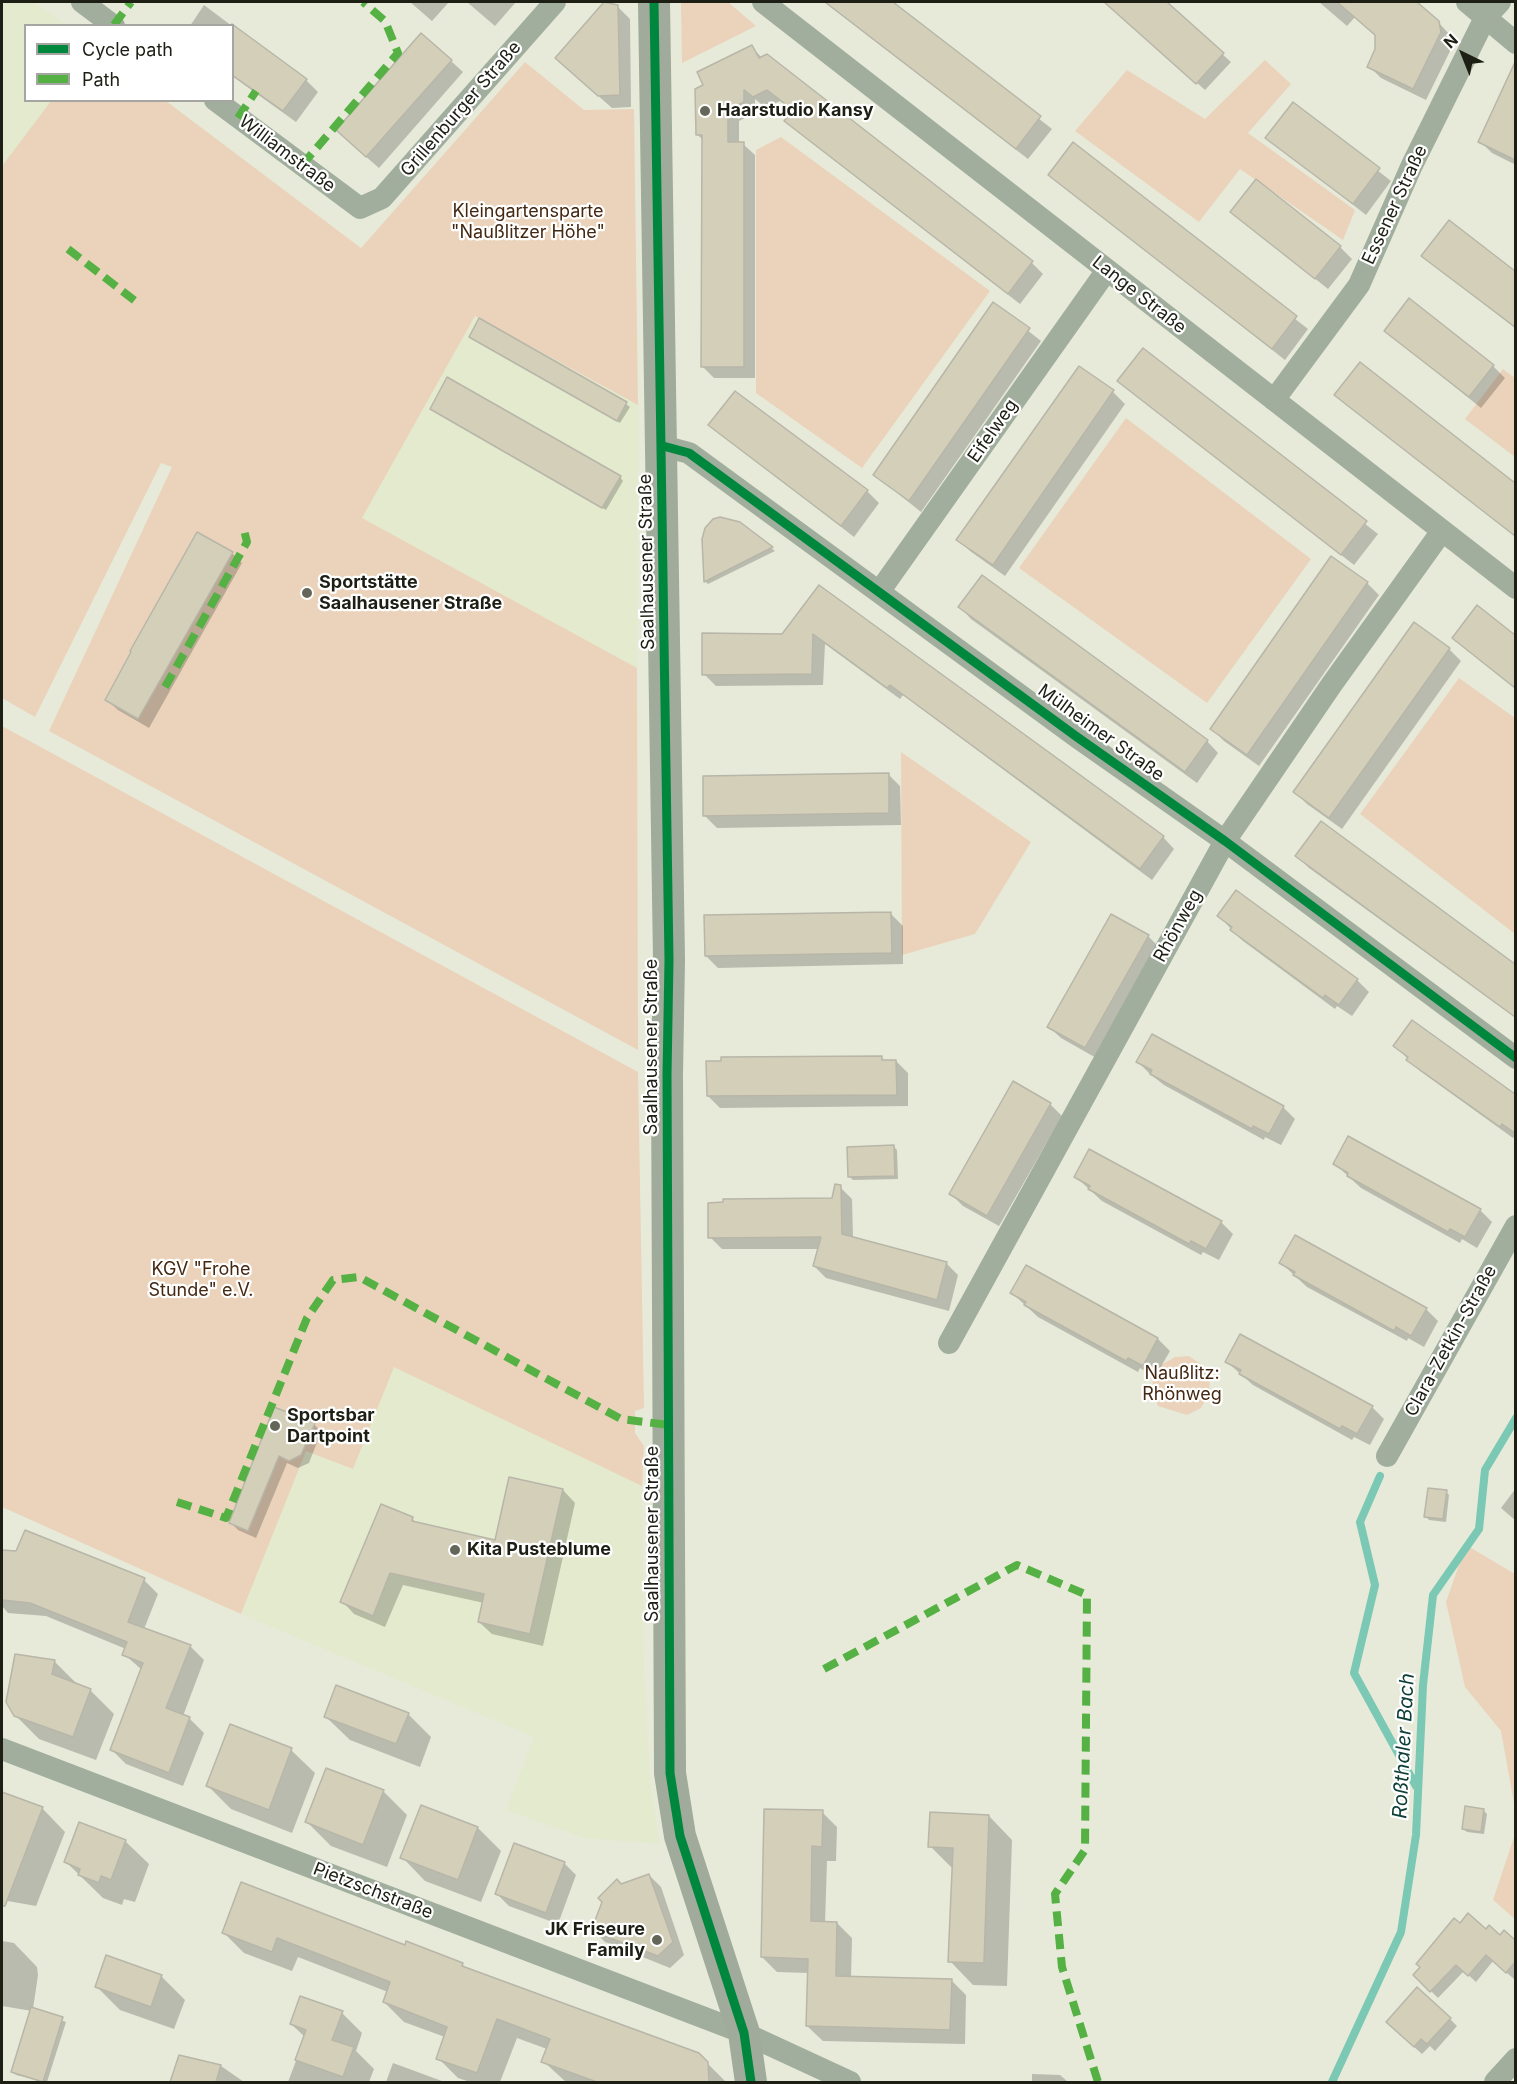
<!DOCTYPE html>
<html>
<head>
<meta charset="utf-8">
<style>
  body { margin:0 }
  #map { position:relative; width:1517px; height:2084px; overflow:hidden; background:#e7ead9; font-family:Inter,sans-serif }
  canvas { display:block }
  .frame { position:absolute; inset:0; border:3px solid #1d1f14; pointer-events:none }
  .legend { position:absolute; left:24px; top:24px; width:210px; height:78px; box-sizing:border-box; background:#fff; border:2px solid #a5a5a1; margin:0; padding:8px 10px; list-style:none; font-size:18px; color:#1d1f14 }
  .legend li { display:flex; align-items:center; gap:12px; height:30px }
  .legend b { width:30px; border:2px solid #a5a5a1 }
  .north { position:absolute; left:1433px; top:24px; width:60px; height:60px; -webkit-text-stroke:4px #fff; paint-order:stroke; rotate:317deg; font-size:16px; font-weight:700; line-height:24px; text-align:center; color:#1d1f14 }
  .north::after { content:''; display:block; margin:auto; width:21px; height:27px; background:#1d1f14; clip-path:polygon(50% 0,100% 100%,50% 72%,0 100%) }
</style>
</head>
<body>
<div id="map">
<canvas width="1517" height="2084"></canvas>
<div class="frame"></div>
<ul class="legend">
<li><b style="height:8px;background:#00873e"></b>Cycle path</li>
<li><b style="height:8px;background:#55b144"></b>Path</li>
</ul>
<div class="north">N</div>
</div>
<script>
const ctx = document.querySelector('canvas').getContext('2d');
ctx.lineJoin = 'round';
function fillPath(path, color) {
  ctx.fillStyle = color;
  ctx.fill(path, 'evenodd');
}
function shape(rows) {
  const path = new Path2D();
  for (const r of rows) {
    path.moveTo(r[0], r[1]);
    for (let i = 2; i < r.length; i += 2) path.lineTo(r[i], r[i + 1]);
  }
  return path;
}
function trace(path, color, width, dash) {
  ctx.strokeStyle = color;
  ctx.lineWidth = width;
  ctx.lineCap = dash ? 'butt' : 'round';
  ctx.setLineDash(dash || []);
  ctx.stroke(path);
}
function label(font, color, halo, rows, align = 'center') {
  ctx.font = font + ' Inter,sans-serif';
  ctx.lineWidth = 4.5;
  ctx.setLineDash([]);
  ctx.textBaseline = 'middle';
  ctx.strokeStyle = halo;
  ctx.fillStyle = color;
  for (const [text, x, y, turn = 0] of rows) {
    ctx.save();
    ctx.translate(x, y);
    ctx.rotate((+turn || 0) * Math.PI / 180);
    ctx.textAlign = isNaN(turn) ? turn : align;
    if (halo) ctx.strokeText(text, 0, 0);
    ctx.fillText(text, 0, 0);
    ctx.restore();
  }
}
const built = shape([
  [2,2,33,2,66,25,26,26,26,100,51,101,2,166],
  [475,316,638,405,637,668,362,518],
  [394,1366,642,1486,644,1670,650,1780,659,1844,585,1838,506,1810,534,1737,241,1614,306,1450,353,1469]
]);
const green = shape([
  [681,2,728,2,756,26,682,63],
  [1265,60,1291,84,1248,133,1355,210,1343,240,1240,169,1199,222,1075,131,1127,70,1205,119],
  [525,62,584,110,634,109,638,405,475,316,362,518,637,668,638,1050,49,731,172,467,161,463,35,717,2,698,2,166,51,101,166,101,361,248],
  [781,137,990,291,862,468,756,393,756,150],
  [1503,369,1515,378,1515,457,1465,419],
  [1126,418,1311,559,1207,703,1019,568],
  [1459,678,1515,718,1515,934,1360,814],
  [2,726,638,1072,644,1408,635,1411,635,1433,644,1446,642,1486,394,1367,353,1469,306,1451,241,1614,2,1507],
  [901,752,1031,842,975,934,902,955],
  [1189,1356,1202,1365,1210,1378,1209,1394,1201,1408,1187,1415,1158,1406,1152,1394,1153,1378,1161,1365,1175,1357],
  [1466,1545,1515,1574,1515,1809,1501,1731,1465,1687,1446,1602],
  [1515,1834,1515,1919,1493,1900]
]);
const shadow = shape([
  [410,2,449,2,432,21],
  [467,2,516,2,495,26],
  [824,2,890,2,1052,129,1028,159],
  [1126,2,1164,2,1231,62,1205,90,1117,11],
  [1319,2,1415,2,1438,22,1450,35,1453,45,1426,100,1381,78,1369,66,1377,49,1376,36,1355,17,1347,26],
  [204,5,232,26,190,26],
  [618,7,630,19,631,107,612,108,569,70],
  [232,26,306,80,318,92,296,122,232,76],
  [752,47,762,58,767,55,1032,263,1043,274,1020,304,798,132,786,121,794,111,780,101,766,108,755,99,755,113,739,121,739,144,743,144,755,155,755,378,714,378,703,367,703,140,697,134,705,86],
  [451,61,463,72,379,168,349,142],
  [1516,87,1516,165,1492,153,1480,141,1503,90],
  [1293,104,1391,181,1366,215,1267,137],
  [1073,145,1308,329,1285,360,1050,175],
  [1232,212,1340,247,1352,259,1328,289],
  [1449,222,1516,272,1516,329,1423,256],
  [994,304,1041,341,921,512,875,475],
  [480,321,626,404,630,407,620,423,474,340,471,337],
  [1386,331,1493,366,1505,378,1481,408],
  [1143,350,1378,534,1354,565,1119,381],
  [1360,364,1516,485,1516,537,1336,395],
  [1113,392,1125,404,1005,576,970,551,958,539],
  [736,393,867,491,879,503,854,537,710,425],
  [431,409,620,477,623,481,606,510],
  [739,523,775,551,708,584,705,581],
  [232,553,242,563,149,728,118,710,107,700],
  [1367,583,1379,595,1259,766,1224,741,1212,729],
  [820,587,1163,837,1174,849,1152,880,903,695,900,699,825,644,823,685,716,686,704,674,783,635],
  [960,607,1207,741,1218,753,1197,783,971,619],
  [1477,608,1516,637,1516,689,1454,638],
  [1449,649,1461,661,1342,829,1307,804,1295,792],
  [888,774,900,786,901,825,717,828,705,816],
  [1322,823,1516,966,1516,1018,1309,868,1297,856],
  [1237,892,1357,980,1369,992,1352,1016,1337,1006,1335,1009,1243,941,1232,930,1219,916],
  [891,914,903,926,903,964,718,968,706,956],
  [1148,936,1160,948,1098,1059,1061,1038,1049,1027],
  [1412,1022,1516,1096,1516,1135,1513,1138,1420,1071,1395,1046],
  [1153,1036,1283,1107,1295,1119,1281,1145,1265,1137,1264,1140,1164,1085,1150,1074,1138,1062],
  [881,1058,884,1061,896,1061,908,1073,908,1106,720,1108,708,1096],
  [1050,1104,1062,1116,999,1226,963,1206,951,1194],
  [894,1147,897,1150,898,1179,853,1180,850,1177],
  [1335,1164,1480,1210,1492,1222,1477,1248,1462,1239,1460,1243,1361,1188],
  [1076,1177,1221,1222,1233,1234,1219,1260,1203,1252,1201,1255,1102,1201],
  [840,1187,852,1199,853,1238,946,1263,958,1275,949,1311,826,1278,814,1266,819,1249,722,1249,710,1237,833,1200],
  [1281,1263,1426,1309,1438,1321,1424,1347,1408,1338,1407,1341,1307,1287],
  [1027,1267,1158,1339,1170,1351,1155,1377,1140,1368,1138,1372,1038,1317,1012,1293],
  [1227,1362,1372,1407,1384,1419,1370,1445,1354,1437,1352,1440,1253,1385],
  [275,1409,314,1424,321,1432,309,1463,298,1468,287,1463,256,1538,238,1530,230,1522],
  [1516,1488,1516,1521,1501,1508],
  [563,1490,575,1503,543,1646,492,1634,479,1622,484,1603,403,1585,385,1627,354,1614,342,1601,412,1519,418,1524,496,1542],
  [1446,1492,1449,1495,1446,1522,1429,1520,1425,1516],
  [2,1551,144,1580,158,1594,144,1629,190,1646,204,1660,183,1716,190,1719,204,1733,183,1786,126,1764,112,1750,142,1670,124,1654,126,1649,46,1616,8,1613,2,1606],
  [16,1656,55,1662,79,1686,90,1690,114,1714,96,1760,39,1739,15,1715],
  [408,1714,431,1737,420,1767,350,1740,326,1717],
  [291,1750,315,1773,292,1833,231,1809,208,1786],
  [383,1791,407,1815,387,1867,331,1846,307,1822],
  [2,1793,42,1808,65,1832,36,1906,2,1900],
  [1483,1810,1487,1814,1484,1834,1467,1832,1463,1829],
  [822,1812,837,1827,836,1861,827,1861,825,1923,837,1923,852,1938,851,1978,951,1980,966,1995,965,2044,823,2041,807,2026,809,1973,777,1972,762,1957],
  [989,1816,1012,1840,1007,1986,973,1985,950,1961,953,1869,930,1846],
  [478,1828,501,1851,481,1902,425,1881,402,1857],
  [125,1841,149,1864,135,1902,124,1899,122,1905,103,1898,66,1862],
  [564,1863,576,1875,558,1924,509,1906,497,1894],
  [649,1875,661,1887,684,1955,670,1968,605,1942,593,1930],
  [1460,1925,1500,1937,1504,1932,1516,1942,1514,1979,1493,1961,1476,1982,1464,1971,1438,1998,1415,1975],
  [224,1933,406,1947,462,1964,467,1969,698,2054,726,2082,566,2082,543,2061,547,2049,517,2038,500,2082,470,2082,458,2078,438,2058,445,2037,404,2022,384,2002,388,1992,298,1957,292,1971,244,1953],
  [2,1941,14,1943,37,1967,38,1975,33,2009,66,2022,47,2082,16,2075,13,2071,32,2011,2,2006],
  [161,1976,185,2000,174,2029,120,2010,97,1987],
  [342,2013,362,2033,356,2051,374,2069,369,2082,288,2082,305,2037,291,2024],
  [1450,2019,1457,2026,1435,2051,1430,2046,1422,2054,1395,2030],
  [180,2057,221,2066,244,2082,172,2082],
  [393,2063,442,2081,444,2082,386,2082],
  [1032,2074,1060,2075,1068,2082,1032,2082]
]);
const stream = shape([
  [1380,1476,1360,1522,1375,1585,1354,1673,1416,1786],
  [1332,2082,1401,1932,1416,1835,1423,1685,1433,1595,1479,1529,1485,1470,1516,1418]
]);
const building = shape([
  [604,2,618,5,620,95,598,96,555,58,604,2],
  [825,2,893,2,1041,116,1016,149,825,2],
  [1104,2,1167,2,1224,53,1196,84,1104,2],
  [1337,2,1417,2,1439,21,1441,32,1413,89,1367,67,1375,49,1375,35,1337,2],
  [232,24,307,79,283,111,232,75,232,24],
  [421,33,452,60,366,157,336,130,421,33],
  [752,45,759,58,767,54,1033,261,1008,294,784,121,793,110,767,90,753,97,744,90,744,102,728,110,728,142,744,142,744,367,701,367,702,135,696,135,695,89,703,85,697,72,752,45],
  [1515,62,1515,160,1478,142,1515,62],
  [1293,102,1380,168,1353,204,1265,138,1293,102],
  [1073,142,1297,316,1272,349,1048,175,1073,142],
  [1256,179,1341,246,1315,279,1230,212,1256,179],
  [1449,220,1515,271,1515,327,1421,256,1449,220],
  [1409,298,1494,365,1469,397,1384,331,1409,298],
  [993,302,1030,328,909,501,873,475,993,302],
  [479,318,627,402,617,421,469,337,479,318],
  [1143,348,1367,521,1341,555,1117,381,1143,348],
  [1360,362,1515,483,1515,536,1334,395,1360,362],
  [1079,366,1114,390,993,565,956,540,1079,366],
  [447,377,621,476,602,508,430,409,447,377],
  [735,391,868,490,841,526,708,425,735,391],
  [720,517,740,522,773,547,704,582,702,539,705,528,713,519,720,517],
  [197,532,233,552,138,719,105,700,131,652,130,651,197,532],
  [1331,556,1368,582,1247,755,1210,729,1331,556],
  [982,575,1208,740,1185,772,958,607,982,575],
  [819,585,1164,836,1140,869,890,685,887,688,813,634,812,674,702,675,702,633,782,634,819,585],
  [1477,605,1515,635,1515,688,1452,638,1477,605],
  [1414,622,1450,648,1329,818,1293,792,1414,622],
  [889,773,889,813,703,816,703,776,889,773],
  [1321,821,1515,964,1515,1017,1295,856,1321,821],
  [1236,890,1358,979,1339,1005,1325,995,1323,998,1230,930,1232,927,1217,916,1236,890],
  [891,912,892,953,705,956,704,915,891,912],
  [1111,914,1149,935,1085,1048,1047,1027,1111,914],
  [1412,1020,1515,1094,1515,1133,1502,1124,1500,1127,1406,1060,1408,1057,1393,1046,1412,1020],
  [1152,1034,1284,1106,1269,1134,1253,1126,1252,1129,1150,1074,1152,1070,1136,1062,1152,1034],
  [882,1056,882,1060,896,1060,897,1095,707,1096,706,1061,721,1061,721,1057,882,1056],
  [1013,1081,1051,1103,987,1216,949,1194,1013,1081],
  [1348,1136,1481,1209,1465,1237,1450,1229,1448,1232,1347,1176,1348,1173,1333,1164,1348,1136],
  [894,1145,895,1176,848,1177,847,1147,894,1145],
  [1089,1149,1222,1221,1206,1249,1191,1241,1189,1244,1088,1189,1090,1186,1074,1177,1089,1149],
  [835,1184,841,1185,842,1234,947,1262,937,1300,813,1266,821,1237,708,1238,708,1203,723,1202,723,1199,832,1198,835,1184],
  [1295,1235,1427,1308,1411,1336,1396,1327,1394,1331,1293,1275,1295,1272,1279,1263,1295,1235],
  [1026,1265,1158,1338,1143,1366,1128,1358,1126,1361,1024,1305,1026,1302,1010,1293,1026,1265],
  [1240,1334,1373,1406,1357,1434,1342,1426,1340,1429,1239,1374,1241,1370,1225,1362,1240,1334],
  [274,1407,315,1423,301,1455,289,1461,279,1456,248,1531,229,1523,274,1407],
  [509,1477,563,1489,530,1634,478,1622,484,1594,390,1573,373,1616,340,1602,381,1504,413,1517,412,1521,495,1540,509,1477],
  [1428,1488,1447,1490,1443,1519,1424,1517,1428,1488],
  [25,1530,145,1578,128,1622,191,1645,166,1708,190,1717,169,1773,110,1750,143,1663,122,1655,127,1642,30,1603,2,1600,2,1550,16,1551,25,1530],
  [15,1654,55,1660,52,1674,91,1689,73,1737,14,1716,6,1702,15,1654],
  [336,1685,409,1713,396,1744,324,1717,336,1685],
  [230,1724,292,1748,269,1810,206,1786,230,1724],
  [326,1768,384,1790,363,1845,305,1822,326,1768],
  [2,1792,43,1807,5,1906,2,1906,2,1792],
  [421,1805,478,1827,458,1880,400,1858,421,1805],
  [1465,1806,1484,1809,1481,1832,1462,1829,1465,1806],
  [764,1809,823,1810,822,1847,812,1846,811,1921,837,1922,836,1976,952,1979,950,2030,806,2026,808,1959,761,1957,764,1809],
  [930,1812,989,1815,984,1963,948,1962,953,1848,928,1847,930,1812],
  [79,1822,126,1840,111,1880,101,1876,99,1883,78,1875,80,1869,64,1862,79,1822],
  [514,1843,565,1862,546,1913,495,1894,514,1843],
  [649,1874,673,1942,658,1956,591,1931,602,1902,598,1898,617,1879,621,1884,649,1874],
  [241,1882,405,1945,406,1941,463,1963,462,1966,699,2053,708,2062,709,2082,597,2082,541,2062,550,2039,497,2019,477,2073,436,2059,447,2027,383,2002,390,1982,277,1938,272,1952,222,1933,241,1882],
  [1468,1913,1486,1929,1489,1925,1500,1935,1504,1930,1515,1940,1515,1962,1506,1973,1486,1955,1468,1976,1456,1965,1430,1992,1413,1975,1420,1967,1416,1964,1454,1918,1460,1923,1468,1913],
  [106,1955,162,1975,151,2007,95,1987,106,1955],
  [1417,1987,1451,2018,1427,2044,1421,2039,1414,2047,1386,2022,1417,1987],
  [300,1996,343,2011,332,2040,354,2047,343,2077,295,2060,306,2030,290,2024,300,1996],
  [31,2007,63,2017,43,2082,11,2072,31,2007],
  [179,2055,221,2065,216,2082,170,2082,179,2055]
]);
const street = shape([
  [82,2,114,26],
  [763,2,1516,588],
  [1467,2,1516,43],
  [215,100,360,208,382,198,555,2],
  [1274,400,1359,285,1412,165,1485,18,1500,2],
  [663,446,689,453,1077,737,1225,841,1516,1058],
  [879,592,1107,270],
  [949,1343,1225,841,1332,684,1442,531],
  [1387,1456,1516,1226],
  [2,1749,744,2033,850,2082],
  [1495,2082,1516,2059]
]);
const secondary = shape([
  [654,2,669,960,667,1075,670,1773,680,1836,744,2033,751,2082]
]);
const quiet = shape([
  [114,25,131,2],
  [238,118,256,91],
  [302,165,398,53,385,21,363,2],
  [68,249,139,304],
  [165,687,247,542,243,526],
  [177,1502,226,1518,307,1318,333,1280,359,1277,621,1419,669,1425],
  [824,1669,1017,1565,1087,1595,1085,1850,1055,1894,1062,1967,1098,2082]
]);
const cycleway = shape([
  [654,2,669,960,667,1075,670,1773,680,1836,744,2033,751,2082],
  [663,446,689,453,1077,737,1225,841,1516,1058]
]);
const markers = [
  [705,111,6,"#646659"],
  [307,593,6,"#646659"],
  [275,1426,6,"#646659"],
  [455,1550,6,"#646659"],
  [657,1940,6,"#646659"]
];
const streetNames = [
  ["Grillenburger Straße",461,109,-49],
  ["Williamstraße",287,154,37],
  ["Essener Straße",1395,205,-65],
  ["Lange Straße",1139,295,38],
  ["Eifelweg",993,431,-55],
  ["Saalhausener Straße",647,562,-91],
  ["Mülheimer Straße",1101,733,36],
  ["Rhönweg",1178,926,-61],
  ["Saalhausener Straße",652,1047,-90],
  ["Clara-Zetkin-Straße",1451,1341,-61],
  ["Saalhausener Straße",653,1534,-90],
  ["Pietzschstraße",373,1891,21]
];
const poiNames = [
  ["Haarstudio Kansy",717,111],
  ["Sportstätte",319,583],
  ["Saalhausener Straße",319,604],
  ["Sportsbar",287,1416],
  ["Dartpoint",287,1437],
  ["Kita Pusteblume",467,1550],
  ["JK Friseure",645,1930,"right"],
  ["Family",645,1951,"right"]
];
const parkNames = [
  ["Kleingartensparte",528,212],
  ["\"Naußlitzer Höhe\"",528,233],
  ["KGV \"Frohe",201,1270],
  ["Stunde\" e.V.",201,1291],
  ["Naußlitz:",1182,1374],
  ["Rhönweg",1182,1395]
];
const waterNames = [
  ["Roßthaler Bach",1404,1746,-87]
];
fillPath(built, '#e4eacd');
fillPath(green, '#ead3ba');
fillPath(shadow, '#0003');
trace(stream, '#7bc8b4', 8);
fillPath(building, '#d4cfb8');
trace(building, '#b7b6a9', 1.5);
trace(street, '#a1ae9e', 22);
trace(secondary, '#a0ab9b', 32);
trace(quiet, '#55b144', 8, [15, 8]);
trace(cycleway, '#00873e', 9);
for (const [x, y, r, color] of markers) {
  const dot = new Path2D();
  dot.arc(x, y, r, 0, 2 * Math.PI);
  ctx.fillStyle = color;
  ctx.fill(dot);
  trace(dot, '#fff', 2);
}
label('18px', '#1d1f14', '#fff', streetNames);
label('bold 18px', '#1d1f14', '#fff', poiNames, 'left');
label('18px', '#442812', '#fff', parkNames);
label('italic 20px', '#0e4037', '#fff', waterNames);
</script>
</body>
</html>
